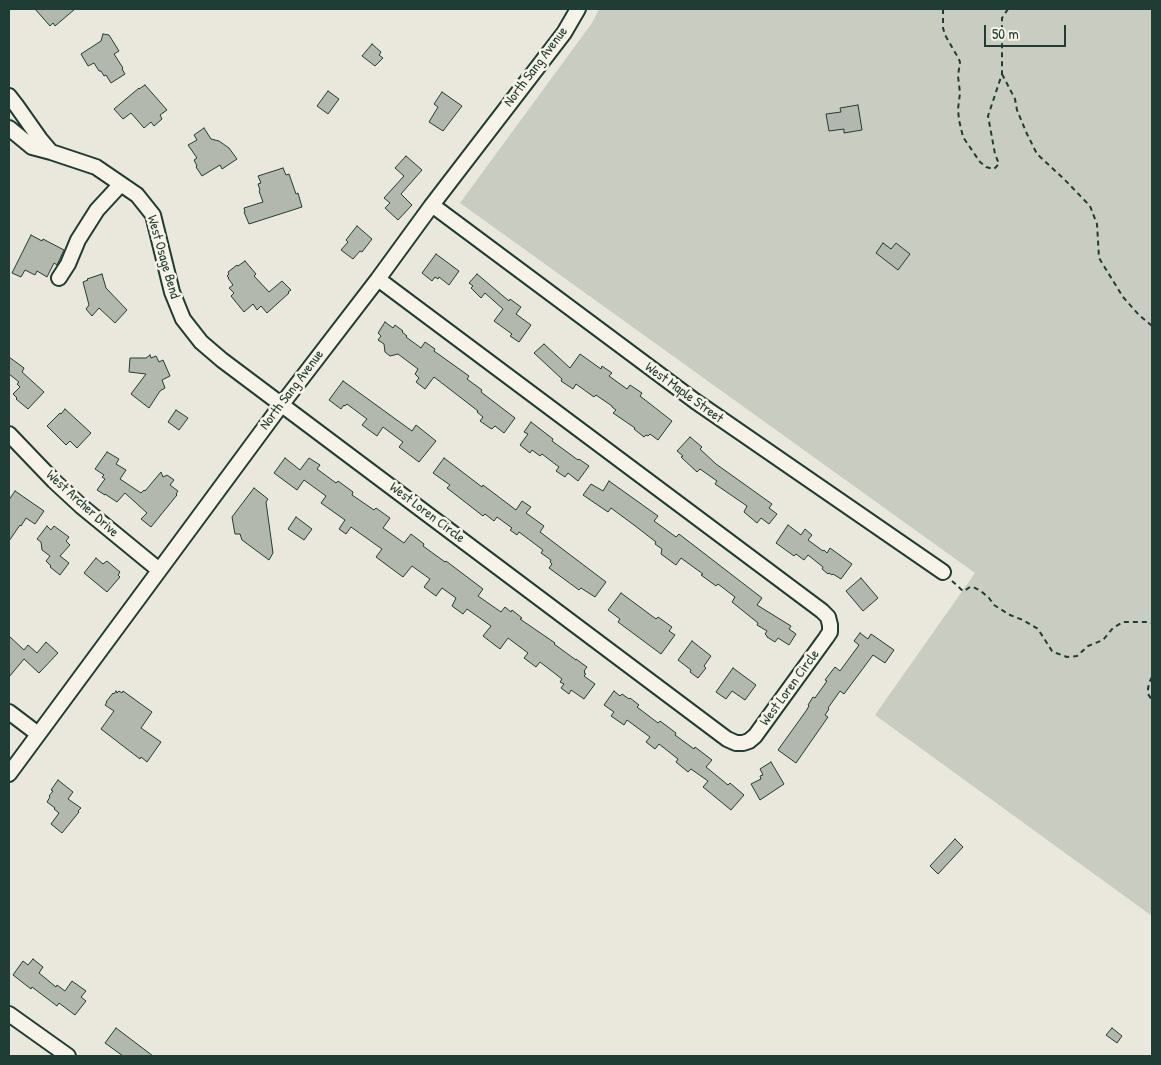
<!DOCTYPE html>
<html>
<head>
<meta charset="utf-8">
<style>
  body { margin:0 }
  #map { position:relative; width:1161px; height:1065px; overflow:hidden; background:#eae8dd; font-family:"Patrick Hand",sans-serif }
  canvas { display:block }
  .frame { position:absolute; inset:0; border:10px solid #1f3d34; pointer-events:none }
  .scale { position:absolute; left:984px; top:25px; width:82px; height:22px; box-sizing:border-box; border:2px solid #1f3d34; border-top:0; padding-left:6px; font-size:15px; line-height:18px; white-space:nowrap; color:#1f3d34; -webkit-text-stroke:4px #f7f3e8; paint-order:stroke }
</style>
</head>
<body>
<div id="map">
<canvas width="1161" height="1065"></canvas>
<div class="frame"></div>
<div class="scale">50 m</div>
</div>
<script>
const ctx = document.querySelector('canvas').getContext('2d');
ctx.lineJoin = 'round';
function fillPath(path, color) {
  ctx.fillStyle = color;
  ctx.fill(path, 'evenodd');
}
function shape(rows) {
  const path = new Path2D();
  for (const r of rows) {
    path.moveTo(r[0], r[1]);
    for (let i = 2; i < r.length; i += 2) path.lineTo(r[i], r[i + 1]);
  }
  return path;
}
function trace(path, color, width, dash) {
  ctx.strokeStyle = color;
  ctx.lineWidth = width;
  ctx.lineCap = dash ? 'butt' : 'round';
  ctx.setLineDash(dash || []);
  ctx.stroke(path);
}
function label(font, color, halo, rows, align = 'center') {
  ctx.font = font + ' "Patrick Hand",sans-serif';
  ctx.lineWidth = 5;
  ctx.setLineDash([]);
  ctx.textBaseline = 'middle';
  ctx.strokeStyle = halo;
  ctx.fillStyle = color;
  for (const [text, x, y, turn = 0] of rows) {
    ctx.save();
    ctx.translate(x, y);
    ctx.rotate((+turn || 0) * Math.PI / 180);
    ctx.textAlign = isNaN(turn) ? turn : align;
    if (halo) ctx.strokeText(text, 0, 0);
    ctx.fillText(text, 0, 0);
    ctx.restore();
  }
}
const green = shape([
  [599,9,1152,9,1152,916,875,715,975,573,460,203,592,23]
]);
const building = shape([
  [35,9,75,9,55,26,53,23,50,26,35,9],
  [103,34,109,35,119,51,114,54,123,68,122,69,125,74,111,83,106,75,104,76,101,71,99,71,94,63,88,66,81,54,101,41,103,34],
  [372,44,381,52,379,55,383,58,375,66,362,56,372,44],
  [145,85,167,110,160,115,162,119,154,126,151,122,144,128,131,113,123,119,114,109,139,88,139,89,145,85],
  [328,91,339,99,328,114,317,106,328,91],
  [442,92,462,106,443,131,429,122,438,107,434,104,442,92],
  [858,105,862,130,844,133,844,129,829,131,826,114,841,112,840,108,858,105],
  [204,128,211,139,219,141,229,148,237,159,222,169,220,165,202,176,196,167,197,166,194,160,197,158,188,145,197,140,194,135,204,128],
  [406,156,422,170,401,194,412,205,398,220,385,208,390,203,384,198,404,176,395,168,406,156],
  [283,168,286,175,289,174,296,194,298,193,302,207,249,224,244,212,245,212,244,208,263,202,259,191,260,190,258,184,261,183,258,176,283,168],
  [357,226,372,239,362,252,360,251,353,259,341,250,348,242,346,240,357,226],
  [31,235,42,241,43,239,64,250,57,265,54,263,47,277,37,271,35,275,25,270,21,277,12,273,31,235],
  [883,243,891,249,896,243,910,254,898,270,876,253,883,243],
  [436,254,459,271,449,285,439,277,438,279,435,277,432,281,422,273,436,254],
  [245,261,256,274,254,276,269,292,282,281,291,290,288,292,289,293,267,313,261,306,257,310,253,304,244,312,231,296,234,293,229,288,233,285,228,278,229,278,227,276,229,274,228,272,237,265,238,266,245,261],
  [102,274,106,288,127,310,115,323,99,308,92,316,86,309,89,305,83,282,88,280,87,279,102,274],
  [477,274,509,301,510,299,521,307,516,314,531,325,519,342,510,336,512,334,494,321,503,309,485,293,481,298,471,288,473,286,469,283,477,274],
  [385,322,393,328,395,325,403,331,402,332,407,336,406,337,421,348,425,342,435,349,434,351,469,376,467,379,482,390,481,392,515,418,504,433,495,426,492,429,490,428,480,421,483,417,477,412,478,411,434,377,425,389,416,382,419,378,415,374,418,369,398,354,390,356,385,352,384,344,378,340,381,336,378,333,385,322],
  [544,344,570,368,580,354,601,369,602,366,612,373,609,376,627,389,630,385,642,393,640,396,672,421,658,440,650,434,648,436,646,435,644,437,634,429,635,428,613,413,616,410,612,407,612,406,596,395,594,397,576,384,573,389,561,381,562,379,534,353,544,344],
  [150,355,151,358,156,356,159,362,163,360,170,376,162,380,165,388,160,391,149,408,131,394,146,374,129,372,130,358,146,358,150,355],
  [9,357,24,368,22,372,44,392,28,409,16,399,17,398,13,394,20,387,17,384,19,382,9,374,9,357],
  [343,381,412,431,416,425,436,441,419,462,399,447,403,442,383,427,377,436,362,425,367,419,347,404,345,406,344,405,341,409,329,400,343,381],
  [65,409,91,433,77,448,70,441,66,445,47,426,60,413,61,414,65,409],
  [176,410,188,418,179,430,168,422,176,410],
  [531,422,553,439,552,441,578,460,579,459,589,466,578,481,568,473,565,477,556,471,559,467,542,454,540,456,532,450,530,453,520,445,528,434,524,432,531,422],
  [690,437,702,447,700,449,716,464,772,504,769,508,777,514,769,524,761,518,757,523,744,512,747,506,715,484,717,481,700,469,697,472,681,457,683,456,677,451,690,437],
  [107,452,119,459,116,464,126,470,120,479,141,493,144,490,145,491,161,472,163,477,167,475,174,480,170,485,178,491,176,494,177,495,151,527,141,519,147,513,125,493,117,502,105,494,105,495,97,490,105,479,102,477,104,475,95,469,107,452],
  [285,458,300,470,309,458,320,465,317,469,336,483,338,481,353,492,352,495,374,510,376,508,390,518,383,528,404,543,411,534,424,544,423,546,445,562,446,561,483,589,478,596,501,612,505,607,511,612,512,610,522,618,520,619,555,643,554,644,576,660,576,659,587,667,584,671,585,672,584,673,586,674,584,676,595,684,584,699,571,690,569,694,561,688,564,684,560,682,562,679,540,662,536,667,524,658,528,653,508,638,500,649,483,636,491,626,467,609,463,614,452,606,456,598,442,588,436,596,424,587,430,579,412,566,403,577,376,557,382,549,351,527,346,534,339,529,345,520,321,503,326,496,304,480,297,490,274,473,285,458],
  [444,458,482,487,483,485,516,510,522,501,531,507,526,513,544,526,540,532,606,582,595,597,581,588,579,590,549,568,552,564,550,562,551,560,541,553,543,550,519,532,517,535,510,530,512,528,497,517,494,521,485,514,483,516,447,488,450,485,433,473,444,458],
  [609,481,658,516,654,521,676,537,679,534,762,598,757,605,791,626,789,629,796,634,789,645,778,638,775,642,767,637,767,636,765,634,767,631,757,625,758,623,732,602,735,597,718,584,716,586,701,575,703,574,681,558,676,565,661,554,662,549,655,544,656,542,634,525,611,508,608,512,583,495,591,484,603,491,609,481],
  [254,488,268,499,266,502,273,553,269,560,242,540,240,534,235,534,232,517,254,488],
  [15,491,44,511,35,524,26,518,21,526,20,525,9,541,9,500,15,491],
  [296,517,312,529,304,540,288,529,296,517],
  [788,525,801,535,805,529,812,535,808,540,823,551,824,550,827,553,830,548,852,564,841,579,833,574,832,575,829,573,828,574,822,569,823,567,808,555,804,560,796,554,794,556,776,543,788,525],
  [47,526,51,530,54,526,69,537,66,541,70,545,60,556,69,563,60,575,50,567,51,566,46,561,50,556,42,550,41,542,37,539,47,526],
  [96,558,103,564,107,561,120,572,118,575,120,577,107,592,84,573,96,558],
  [861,578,878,598,863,611,846,591,861,578],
  [621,593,656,619,658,617,672,627,669,631,675,635,661,654,618,622,620,619,608,610,621,593],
  [860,633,868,639,871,634,894,650,885,663,873,655,844,694,840,691,828,708,829,709,825,715,828,717,796,763,778,750,806,711,809,706,808,705,813,697,815,698,827,681,825,680,835,667,840,671,859,645,854,641,860,633],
  [9,636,24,650,28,645,37,653,46,642,58,653,39,673,24,659,9,677,9,636],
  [692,641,711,656,704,666,706,668,698,678,690,672,691,670,678,660,692,641],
  [733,668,756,685,745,700,732,691,726,699,716,692,733,668],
  [116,691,117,693,119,691,122,693,123,691,152,712,141,728,161,742,147,762,141,757,140,759,101,729,114,711,105,705,107,702,106,702,113,693,114,694,116,691],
  [614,691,620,696,622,694,629,699,630,698,639,705,637,707,658,723,660,721,676,733,675,735,694,749,695,747,712,760,706,767,728,785,730,783,744,795,731,810,703,787,708,781,691,769,688,772,676,762,678,759,659,744,655,749,646,742,650,737,627,720,624,725,611,716,614,712,604,705,614,691],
  [771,762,784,784,760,800,751,784,761,779,760,776,763,775,760,769,771,762],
  [58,780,73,792,68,799,81,808,78,811,79,812,62,833,51,824,59,813,54,809,55,808,47,802,50,797,49,796,53,791,51,790,58,780],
  [955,839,963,847,938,874,930,866,955,839],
  [33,959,43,967,39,973,56,987,57,985,65,991,72,981,86,991,81,997,86,1001,75,1015,59,1003,57,1006,32,987,31,989,13,975,23,961,28,965,33,959],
  [116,1028,153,1056,123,1056,105,1043,116,1028],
  [1112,1028,1122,1036,1117,1043,1106,1035,1112,1028]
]);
const path = shape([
  [943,9,943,28,945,35,956,54,958,57,960,62,958,76,960,93,958,109,959,120,963,137,980,162,986,167,994,169,999,164,995,154,988,116,1002,74,1002,18,1008,9],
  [1002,74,1015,99,1017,110,1027,134,1037,154,1064,179,1090,206,1097,224,1099,258,1123,297,1139,315,1152,326],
  [952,581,963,591,964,591,970,587,973,587,981,591,989,598,994,605,1010,615,1023,620,1038,629,1052,651,1056,653,1067,657,1077,656,1088,646,1103,640,1113,628,1123,622,1148,622,1152,623],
  [1152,677,1149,683,1148,689,1148,694,1152,700]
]);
const minor = shape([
  [9,96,16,105,40,139,51,152],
  [9,128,32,147,51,152,96,167,137,195,153,215,172,292,183,319,201,342,222,360,727,739,736,743,743,743,749,741,755,736,826,638,830,632,830,625,828,617,822,611,378,279],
  [432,205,695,401,943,572],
  [59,278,68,264,78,240,97,210,121,184],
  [9,434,54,481,81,506,159,570],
  [9,712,38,734],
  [9,774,282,404,378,279,432,205,564,33,578,9],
  [9,1014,68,1056]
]);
const streetNames = [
  ["North Sang Avenue",536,67,-53],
  ["West Osage Bend",163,257,74],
  ["North Sang Avenue",292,390,-53],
  ["West Maple Street",684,393,36],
  ["West Archer Drive",82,504,42],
  ["West Loren Circle",427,513,37],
  ["West Loren Circle",790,688,-54]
];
fillPath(green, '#c8ccc1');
fillPath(building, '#b2b8ae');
trace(building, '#1f3d34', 1);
trace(minor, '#1f3d34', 18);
trace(path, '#1f3d34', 2, [5, 4]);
trace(minor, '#f7f3e8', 14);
label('14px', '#1f3d34', '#f7f3e8', streetNames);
</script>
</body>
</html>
